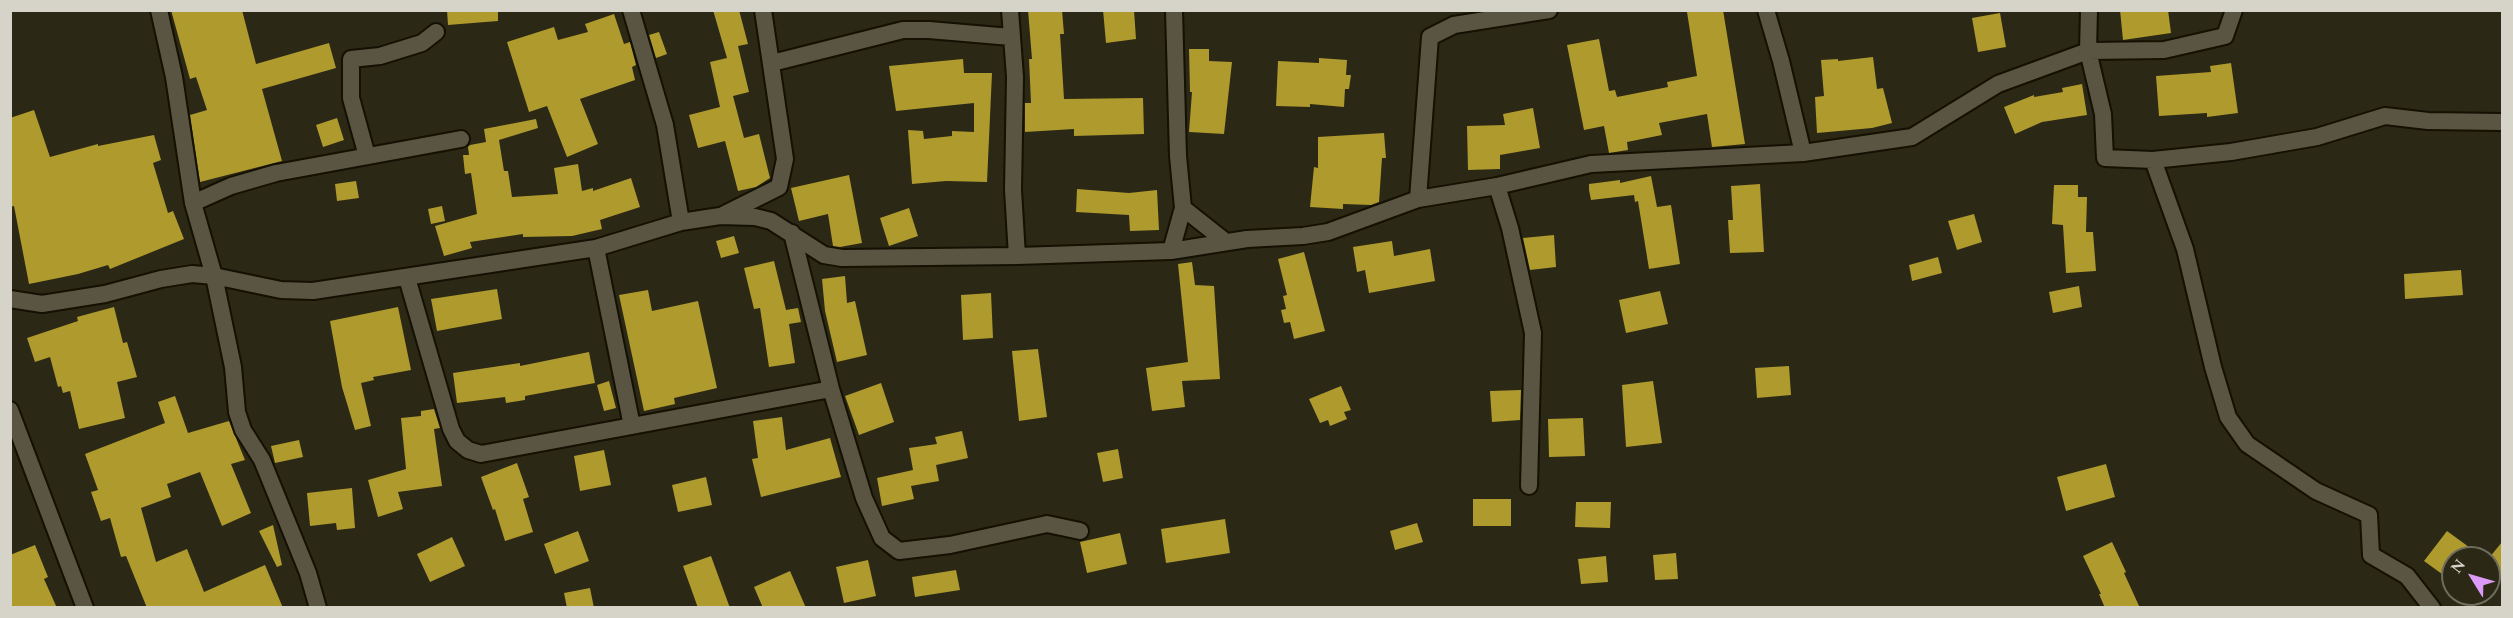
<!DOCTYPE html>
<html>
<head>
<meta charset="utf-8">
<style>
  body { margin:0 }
  #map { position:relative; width:2513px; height:618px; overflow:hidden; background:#2b2816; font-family:Spectral,serif }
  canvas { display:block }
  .frame { position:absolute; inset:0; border:12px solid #d6d4c9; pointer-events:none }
  .north { position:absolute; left:2441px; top:546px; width:60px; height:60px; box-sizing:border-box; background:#2b2816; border:2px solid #6f6d5e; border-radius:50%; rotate:307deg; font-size:16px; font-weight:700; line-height:24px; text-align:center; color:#d6d4c9 }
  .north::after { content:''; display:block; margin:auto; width:21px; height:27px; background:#da9af6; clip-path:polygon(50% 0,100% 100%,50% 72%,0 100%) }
</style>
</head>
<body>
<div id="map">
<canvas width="2513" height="618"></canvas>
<div class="frame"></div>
<div class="north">N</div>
</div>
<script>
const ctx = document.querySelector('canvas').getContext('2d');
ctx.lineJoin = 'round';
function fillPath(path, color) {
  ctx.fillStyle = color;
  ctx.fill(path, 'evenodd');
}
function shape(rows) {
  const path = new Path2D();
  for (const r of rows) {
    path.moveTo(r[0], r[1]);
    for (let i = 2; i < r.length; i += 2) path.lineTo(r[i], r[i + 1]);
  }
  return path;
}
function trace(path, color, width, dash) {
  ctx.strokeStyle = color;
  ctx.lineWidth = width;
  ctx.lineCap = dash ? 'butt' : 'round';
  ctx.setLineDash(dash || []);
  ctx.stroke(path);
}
const building = shape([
  [171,10,242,10,256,64,329,43,336,68,262,89,282,161,200,182,190,115,207,110,196,77,190,79],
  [447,10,498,10,498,21,448,25],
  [713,10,739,10,748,44,738,46,749,92,733,96,744,138,759,134,770,178,756,187,738,191,725,141,698,148,689,115,720,107,710,62,727,58],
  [1028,10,1062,10,1064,34,1060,34,1064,99,1143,98,1144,134,1074,136,1074,129,1025,132,1025,103,1031,103,1029,59,1032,59],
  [1103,10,1134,10,1136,39,1106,43],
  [1698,10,1723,10,1745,144,1712,147,1707,114,1659,123,1662,135,1627,142,1628,150,1609,153,1604,126,1584,130,1567,45,1599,39,1609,91,1615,90,1617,97,1668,87,1667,82,1697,76,1687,12],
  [2120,10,2168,10,2171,33,2123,40],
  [2000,13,2006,47,1978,52,1972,18],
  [614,14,624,44,630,42,636,65,632,67,635,80,580,99,598,144,567,157,547,106,529,112,507,42,554,27,558,40,588,32,585,24],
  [659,32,667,54,656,58,649,35],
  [1189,49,1209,49,1209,61,1232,62,1224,134,1189,132,1192,92,1190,92],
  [1873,57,1877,89,1883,88,1892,123,1872,128,1817,133,1815,97,1824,96,1821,60,1838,59,1838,61],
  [1319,58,1347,60,1346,75,1351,75,1349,89,1345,89,1344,107,1310,104,1310,107,1276,106,1278,61,1319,63],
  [963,59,964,73,992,73,987,182,946,181,912,184,908,130,923,131,924,139,952,136,952,131,974,132,974,103,896,111,889,66],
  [2231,63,2238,113,2207,117,2207,113,2159,116,2156,76,2211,72,2210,66],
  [2082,84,2087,115,2042,122,2015,134,2004,107,2034,95,2034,97,2063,92,2062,88],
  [1533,108,1540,148,1500,155,1500,169,1468,170,1467,126,1505,125,1503,114],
  [34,110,50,157,98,144,98,146,154,135,161,160,153,163,168,213,173,211,184,239,110,269,108,265,78,274,29,284,14,206,10,207,10,118],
  [337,118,344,140,323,147,316,125],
  [536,119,538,128,499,140,504,171,508,171,512,197,558,194,554,168,578,164,582,191,593,188,593,191,631,178,640,207,600,220,602,229,572,236,523,237,523,234,470,242,472,248,444,256,435,226,477,214,471,173,465,174,463,155,469,155,468,147,470,145,486,142,484,129],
  [1384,133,1386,158,1382,158,1379,202,1371,205,1343,204,1343,209,1310,207,1314,167,1318,168,1318,137],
  [849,175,862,243,840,247,833,246,828,214,799,221,791,188],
  [1651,176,1657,207,1671,205,1680,264,1649,269,1638,201,1635,202,1634,195,1591,200,1589,190,1589,184,1620,180,1620,183],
  [356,181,359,198,337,201,335,184],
  [1760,184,1764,252,1730,253,1728,220,1733,220,1731,186],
  [2054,185,2078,185,2078,197,2087,197,2086,232,2093,232,2096,271,2066,273,2063,225,2052,224],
  [1077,189,1129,193,1157,190,1159,230,1130,231,1129,215,1076,212],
  [442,206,445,221,431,224,428,209],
  [909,208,918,236,889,246,880,218],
  [1974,214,1982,242,1957,250,1948,221],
  [1554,235,1556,267,1530,270,1523,238],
  [734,236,739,253,721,258,716,241],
  [1392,241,1394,256,1430,249,1435,281,1369,293,1365,270,1357,272,1353,247],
  [1304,252,1325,331,1294,339,1290,322,1284,323,1281,310,1286,309,1283,296,1287,295,1278,259],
  [1938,257,1942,273,1912,281,1909,265],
  [774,261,786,310,798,308,801,322,789,324,795,363,769,367,760,308,754,309,744,268],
  [1192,262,1195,285,1214,286,1220,379,1182,381,1185,407,1152,411,1146,368,1188,362,1178,264],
  [2461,270,2463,295,2405,299,2404,274],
  [845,276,847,303,855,301,867,355,837,362,825,311,822,279],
  [2079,286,2082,307,2053,313,2049,292],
  [497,289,502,319,437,331,431,299],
  [648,290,652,311,698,301,717,388,674,398,675,404,644,411,619,295],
  [1660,291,1668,324,1626,333,1619,300],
  [991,293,993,338,963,340,961,295],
  [114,307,123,343,127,342,137,377,117,382,125,418,79,429,70,391,63,393,61,386,58,387,50,357,35,362,27,338,78,321,77,317],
  [398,307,411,370,373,377,374,380,361,383,371,426,355,430,342,387,330,321],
  [1038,349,1047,417,1019,421,1012,351],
  [589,352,595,383,525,396,525,400,506,403,505,397,457,403,453,373,520,363,520,366],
  [1789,366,1791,395,1757,398,1755,368],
  [609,381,616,408,604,411,597,385],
  [1653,381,1662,443,1626,447,1622,385],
  [881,383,894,422,859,435,845,396],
  [1341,386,1351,410,1344,412,1347,419,1330,426,1328,420,1320,423,1309,399],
  [1521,390,1520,420,1492,422,1490,391],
  [175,396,188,433,229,421,245,460,231,464,251,513,222,526,200,472,167,484,171,497,141,508,156,562,187,549,204,592,265,565,283,608,147,608,126,556,121,557,110,518,101,521,91,492,98,490,85,454,165,423,158,402],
  [434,409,440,428,434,429,442,486,398,492,403,509,378,517,368,480,406,469,401,418,421,416,421,411],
  [782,417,786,450,830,438,841,477,761,497,752,459,758,458,753,421],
  [1583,418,1585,456,1549,457,1548,419],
  [962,431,968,458,936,465,939,481,911,486,914,499,882,506,877,478,913,470,909,448,937,444,935,437],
  [299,440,303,457,275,463,271,446],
  [1118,449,1123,478,1103,482,1097,453],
  [604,450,611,485,580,491,574,456],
  [517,463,529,497,523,499,533,532,505,541,495,509,493,510,481,477],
  [2106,464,2115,497,2066,511,2057,477],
  [706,477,712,505,678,512,672,485],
  [352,488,355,528,337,530,336,523,310,526,307,493],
  [1473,499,1511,499,1511,526,1473,526],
  [1576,502,1611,502,1610,528,1575,527],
  [1225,519,1230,553,1166,563,1161,529],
  [1417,523,1423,542,1395,550,1390,531],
  [273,525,282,565,277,567,259,531],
  [578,531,589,561,555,574,544,544],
  [2447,531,2484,558,2453,558,2453,582,2424,561],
  [1120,533,1127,564,1087,573,1080,542],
  [452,537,465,566,430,582,417,554],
  [2112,542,2126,572,2124,573,2140,608,2105,608,2099,594,2101,594,2083,556],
  [2502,542,2502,578,2489,567,2489,558],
  [35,545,48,577,44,579,57,608,10,608,10,555],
  [1676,553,1678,579,1655,580,1653,555],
  [711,556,730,608,698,608,683,566],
  [1606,556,1608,582,1581,584,1578,559],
  [868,560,876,596,844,603,836,567],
  [956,570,960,590,915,597,912,577],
  [790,571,806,608,763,608,754,587],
  [590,588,594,608,567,608,564,593]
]);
const minor = shape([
  [159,10,174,77,193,203,214,276,233,367,237,412,243,430,262,460,308,573,318,608],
  [631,10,665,125,681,222],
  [1010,10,1015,77,1013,190,1017,256],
  [1766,10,1781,61,1803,153],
  [2089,10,2088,51,2164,50,2225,36,2234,10],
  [772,63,903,30,929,30,1011,37],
  [367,156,351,98,351,59,380,56,422,43,436,32],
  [2153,160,2231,152,2317,137,2385,116,2428,121,2502,122],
  [1497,186,1510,228,1533,333,1529,486],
  [1418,199,1430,37,1454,25,1549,10],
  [193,203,231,186,276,173,461,139],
  [1183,208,1226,242],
  [723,215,779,187,785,159,763,10],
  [792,233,831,389,864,498,882,538,899,551,950,545,1047,524,1080,531],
  [596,248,632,426],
  [1171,251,1183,208,1178,156,1174,10],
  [407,278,451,429,457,441,468,450,481,454,831,389],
  [10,299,42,304,105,294,161,279,192,274,214,276,281,290,313,291,596,248,681,222,720,216,755,217,771,221,824,255,842,258,1017,256,1171,251,1247,239,1303,236,1328,232,1418,199,1497,186,1591,164,1803,153,1912,137,1998,84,2088,51,2103,114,2105,158,2153,160,2185,249,2213,367,2228,417,2247,444,2316,491,2369,515,2371,555,2407,576,2432,608],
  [10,410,85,608]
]);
fillPath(building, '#af9a2d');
trace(minor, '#141002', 20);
trace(minor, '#595542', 16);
</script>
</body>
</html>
